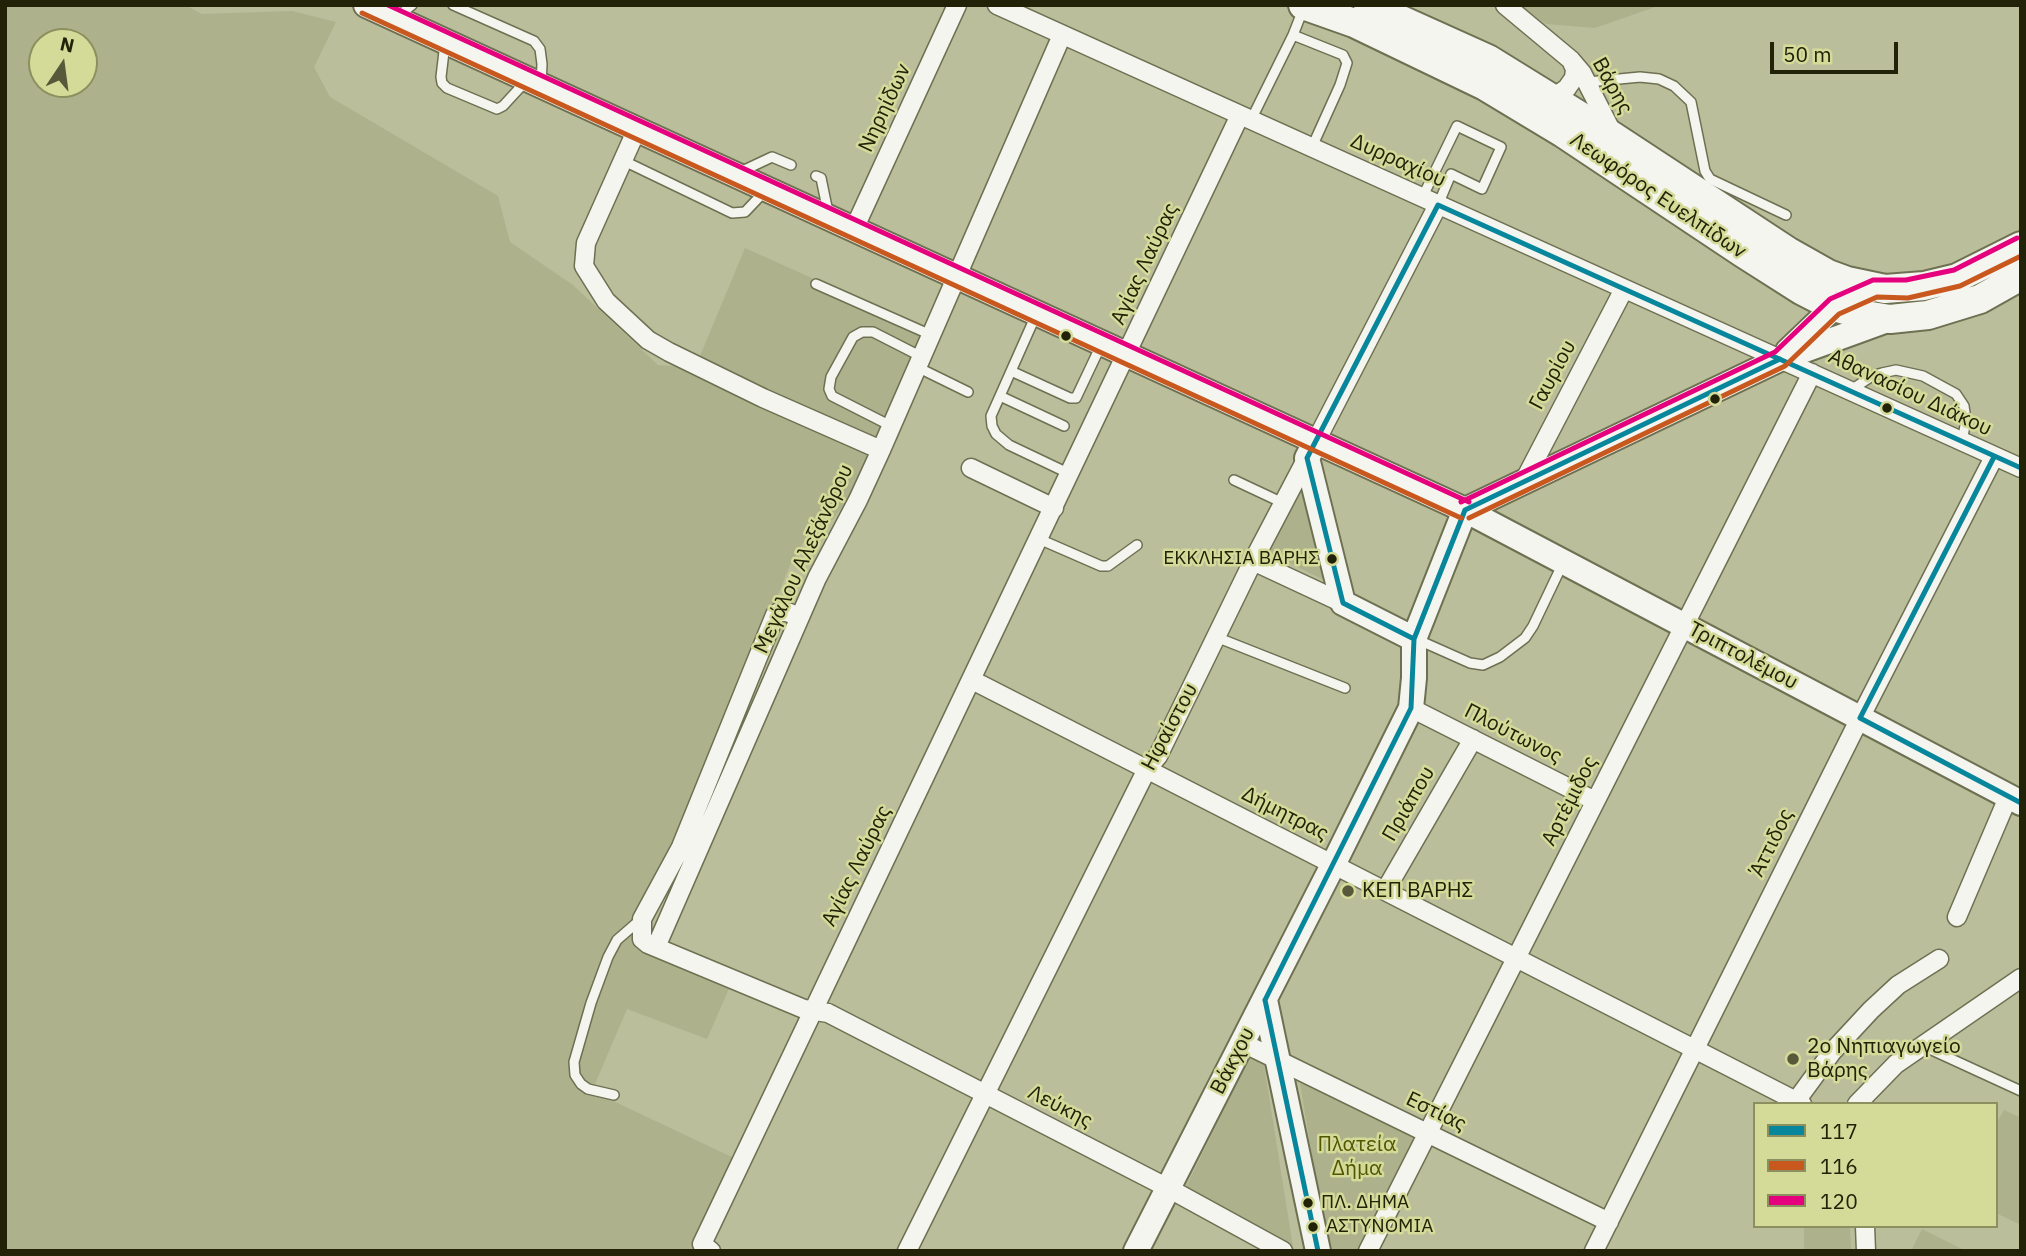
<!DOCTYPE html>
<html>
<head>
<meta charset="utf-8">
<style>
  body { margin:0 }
  #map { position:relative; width:2026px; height:1256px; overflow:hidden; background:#bbbe9b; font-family:"IBM Plex Sans",sans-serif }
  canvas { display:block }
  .frame { position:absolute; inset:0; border:7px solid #212208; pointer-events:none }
  .legend { position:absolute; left:1753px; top:1102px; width:245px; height:126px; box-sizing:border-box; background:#d4da98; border:2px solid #8c905e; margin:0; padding:9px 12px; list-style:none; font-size:21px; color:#212208 }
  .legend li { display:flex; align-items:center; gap:14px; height:35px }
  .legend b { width:35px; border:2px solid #8c905e }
  .north { position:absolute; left:28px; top:28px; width:70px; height:70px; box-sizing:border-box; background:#d4da98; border:2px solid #8c905e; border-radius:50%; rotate:13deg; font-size:19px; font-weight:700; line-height:28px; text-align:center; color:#212208 }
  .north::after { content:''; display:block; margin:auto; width:24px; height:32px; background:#57593b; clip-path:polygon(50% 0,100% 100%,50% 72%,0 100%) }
  .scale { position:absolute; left:1770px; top:42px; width:128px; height:32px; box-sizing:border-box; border:4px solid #212208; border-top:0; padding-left:9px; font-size:21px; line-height:24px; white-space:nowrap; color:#212208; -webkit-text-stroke:5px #d4da98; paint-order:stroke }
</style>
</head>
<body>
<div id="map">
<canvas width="2026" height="1256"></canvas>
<div class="frame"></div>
<ul class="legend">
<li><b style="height:9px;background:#08879c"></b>117</li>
<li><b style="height:9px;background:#c8581d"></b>116</li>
<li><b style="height:9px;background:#e5007d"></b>120</li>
</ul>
<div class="north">N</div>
<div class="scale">50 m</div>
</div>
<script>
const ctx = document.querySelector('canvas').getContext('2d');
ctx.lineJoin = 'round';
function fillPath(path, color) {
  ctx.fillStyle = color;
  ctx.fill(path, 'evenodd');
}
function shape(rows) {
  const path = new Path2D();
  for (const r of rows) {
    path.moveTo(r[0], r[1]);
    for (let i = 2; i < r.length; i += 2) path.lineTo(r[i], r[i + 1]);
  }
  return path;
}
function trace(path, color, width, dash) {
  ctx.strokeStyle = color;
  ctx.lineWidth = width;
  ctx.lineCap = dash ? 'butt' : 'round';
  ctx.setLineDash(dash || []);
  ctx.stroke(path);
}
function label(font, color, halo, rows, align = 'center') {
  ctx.font = font + ' "IBM Plex Sans",sans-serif';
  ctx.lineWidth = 5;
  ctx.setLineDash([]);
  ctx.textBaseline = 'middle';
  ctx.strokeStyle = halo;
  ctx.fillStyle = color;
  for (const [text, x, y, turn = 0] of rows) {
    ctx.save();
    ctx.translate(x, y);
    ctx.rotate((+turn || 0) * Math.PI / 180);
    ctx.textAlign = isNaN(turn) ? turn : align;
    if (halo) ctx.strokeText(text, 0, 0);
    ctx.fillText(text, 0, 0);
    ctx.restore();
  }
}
const green = shape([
  [5,5,185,5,202,14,292,11,336,22,314,67,330,97,498,196,510,242,573,285,658,365,695,368,745,248,925,329,855,491,833,519,805,540,790,565,638,942,731,984,707,1039,627,1009,592,1091,736,1159,692,1251,5,1251],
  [42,42,84,42,84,84,42,84],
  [1520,5,1661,5,1595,28,1546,24],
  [1299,491,1311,499,1324,580,1269,553],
  [1250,1056,1264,1065,1293,1247,1184,1191],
  [1300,1083,1418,1136,1359,1251,1328,1251],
  [2004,1110,2021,1118,2021,1225,1996,1213,1996,1124],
  [1804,1226,1850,1226,1851,1251,1804,1251],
  [1922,1229,1966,1251,1911,1251]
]);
const lane = shape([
  [453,5,534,41,540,49,542,64,541,84],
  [397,17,412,5],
  [1293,35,1304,7],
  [445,43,441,77,442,83,447,88,497,109,503,106,527,80],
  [1588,82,1640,77,1659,79,1674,86,1691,102,1705,171,1710,179,1786,215],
  [1251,120,1293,35,1343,55,1347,63,1340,85,1312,147],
  [624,161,732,213,745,212,765,191],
  [738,173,772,157,791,165],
  [816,176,821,178,828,212],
  [1422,198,1457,126,1501,147,1482,189,1451,174,1438,205],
  [816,284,931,335],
  [1036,315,991,416,992,426,996,434,1009,445,1070,474],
  [917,367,968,392],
  [1011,371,1070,398,1076,398,1102,343],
  [1851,390,1872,376,1882,373,1896,370,1923,376,1956,394,1964,406,1966,420,1962,442],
  [1000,396,1064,426],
  [891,426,832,396,829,389,831,377,853,337,862,332,873,332,922,357],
  [1234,480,1283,503],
  [1039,539,1101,566,1108,566,1137,545],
  [1216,637,1345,688],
  [1416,639,1470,663,1483,665,1500,657,1525,638,1533,626,1563,563],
  [1923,1046,2021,1091],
  [614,1095,588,1089,581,1084,575,1075,574,1062,591,1003,608,957,617,940,640,920]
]);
const street = shape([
  [997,5,2021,468],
  [1505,5,1571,60,1582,73,1613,134],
  [1553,98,1567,88,1574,78,1575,69,1571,60],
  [637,129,586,243,584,266,606,301,648,340,669,352,763,398,881,450],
  [854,229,957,5],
  [1316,441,1438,205],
  [971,468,1054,508],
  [1523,483,1624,289],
  [1253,561,1343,603],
  [800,617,787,612,779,612,775,615,681,847,642,919,642,939,648,944,804,1009,828,1013,1168,1188,1283,1251],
  [972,680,1802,1104],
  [1411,708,1595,801],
  [1385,891,1473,739],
  [1957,917,2009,795],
  [656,947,817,578,858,500,881,450,1062,35],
  [1243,1043,1609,1222],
  [1796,1101,1832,1052,1871,1010,1898,985,1939,959],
  [1857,1104,1896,1064,2021,978],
  [1865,1226,1866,1251],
  [711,1251,702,1244,1240,115],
  [907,1251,1147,769,1158,756,1253,561,1307,458],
  [1368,1251,1812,373],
  [1594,1251,1860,718,1994,457]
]);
const secondary = shape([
  [366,5,1465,510,2021,803],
  [1788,351,1834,307,1875,288],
  [1316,441,1307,458,1343,603,1414,639],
  [1465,510,1780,359,1890,319],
  [1265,1000,1318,1251],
  [1136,1251,1333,865,1411,708,1414,678,1414,639,1465,510]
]);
const primary = shape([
  [1303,5,1354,23,1485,86,1563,133,1743,253,1801,290,1834,307,1859,314,1890,319,1928,315,1980,299,2021,276],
  [1368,5,1488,59,1614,137,1789,252,1828,274,1847,281,1885,289,1924,286,1957,278,2021,246]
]);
const bus1 = shape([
  [1994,457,1860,718,2021,803],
  [1414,639,1343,603,1307,458,1438,205,2021,468],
  [1265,1000,1411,708,1414,639,1465,510,1780,359],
  [1265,1000,1318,1251]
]);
const bus2 = shape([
  [362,13,1461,518],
  [1469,518,1785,366,1839,314,1877,297,1908,298,1960,286,2021,256]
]);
const bus3 = shape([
  [388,5,1469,502],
  [1461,502,1775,352,1830,299,1873,280,1906,280,1954,270,2017,238]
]);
const markers = [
  [1066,336,6,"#212208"],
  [1715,399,6,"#212208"],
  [1887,408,6,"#212208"],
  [1332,559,6,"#212208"],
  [1348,891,7,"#57593b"],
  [1793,1059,7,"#57593b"],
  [1308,1203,6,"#212208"],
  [1313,1227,6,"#212208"]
];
const busNames = [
  ["ΕΚΚΛΗΣΙΑ ΒΑΡΗΣ",1319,559,"right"],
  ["ΠΛ. ΔΗΜΑ",1321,1203],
  ["ΑΣΤΥΝΟΜΙΑ",1326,1227]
];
const streetNames = [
  ["Βάρης",1612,86,61],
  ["Νηρηίδων",885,108,-65],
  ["Δυρραχίου",1398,161,24],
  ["Λεωφόρος Ευελπίδων",1658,196,34],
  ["Αγίας Λαύρας",1145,264,-65],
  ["Γαυρίου",1553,375,-62],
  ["Αθανασίου Διάκου",1910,393,25],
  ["Μεγάλου Αλεξάνδρου",804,559,-65],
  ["Τριπτολέμου",1743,656,28],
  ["Ηφαίστου",1170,727,-62],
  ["Πλούτωνος",1513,734,27],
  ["Αρτέμιδος",1570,801,-63],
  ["Πριάπου",1409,804,-60],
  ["Δήμητρας",1285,814,27],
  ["Άττιδος",1772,843,-64],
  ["Αγίας Λαύρας",857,866,-64],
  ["Βάκχου",1233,1061,-63],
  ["Λεύκης",1060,1107,27],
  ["Εστίας",1436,1112,26]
];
const poiNames = [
  ["ΚΕΠ ΒΑΡΗΣ",1362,891],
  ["2ο Νηπιαγωγείο",1807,1047],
  ["Βάρης",1807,1071]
];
const parkNames = [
  ["Πλατεία",1357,1145],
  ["Δήμα",1357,1169]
];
fillPath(green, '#adb18c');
trace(lane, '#6e7052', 12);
trace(street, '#6e7052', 21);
trace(secondary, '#6e7052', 28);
trace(primary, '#6e7052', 32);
trace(lane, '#f5f5f0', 9);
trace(street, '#f5f5f0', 18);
trace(secondary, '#f5f5f0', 24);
trace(primary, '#f5f5f0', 28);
trace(bus1, '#08879c', 5);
trace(bus2, '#c8581d', 5);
trace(bus3, '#e5007d', 5);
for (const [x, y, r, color] of markers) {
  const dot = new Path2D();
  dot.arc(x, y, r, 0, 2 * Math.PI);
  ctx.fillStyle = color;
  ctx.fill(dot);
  trace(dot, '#d4da98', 2.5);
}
label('19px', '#212208', '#d4da98', busNames, 'left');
label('21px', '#212208', '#d4da98', streetNames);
label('21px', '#212208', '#d4da98', poiNames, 'left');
label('21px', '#525602', '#d4da98', parkNames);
</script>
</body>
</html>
